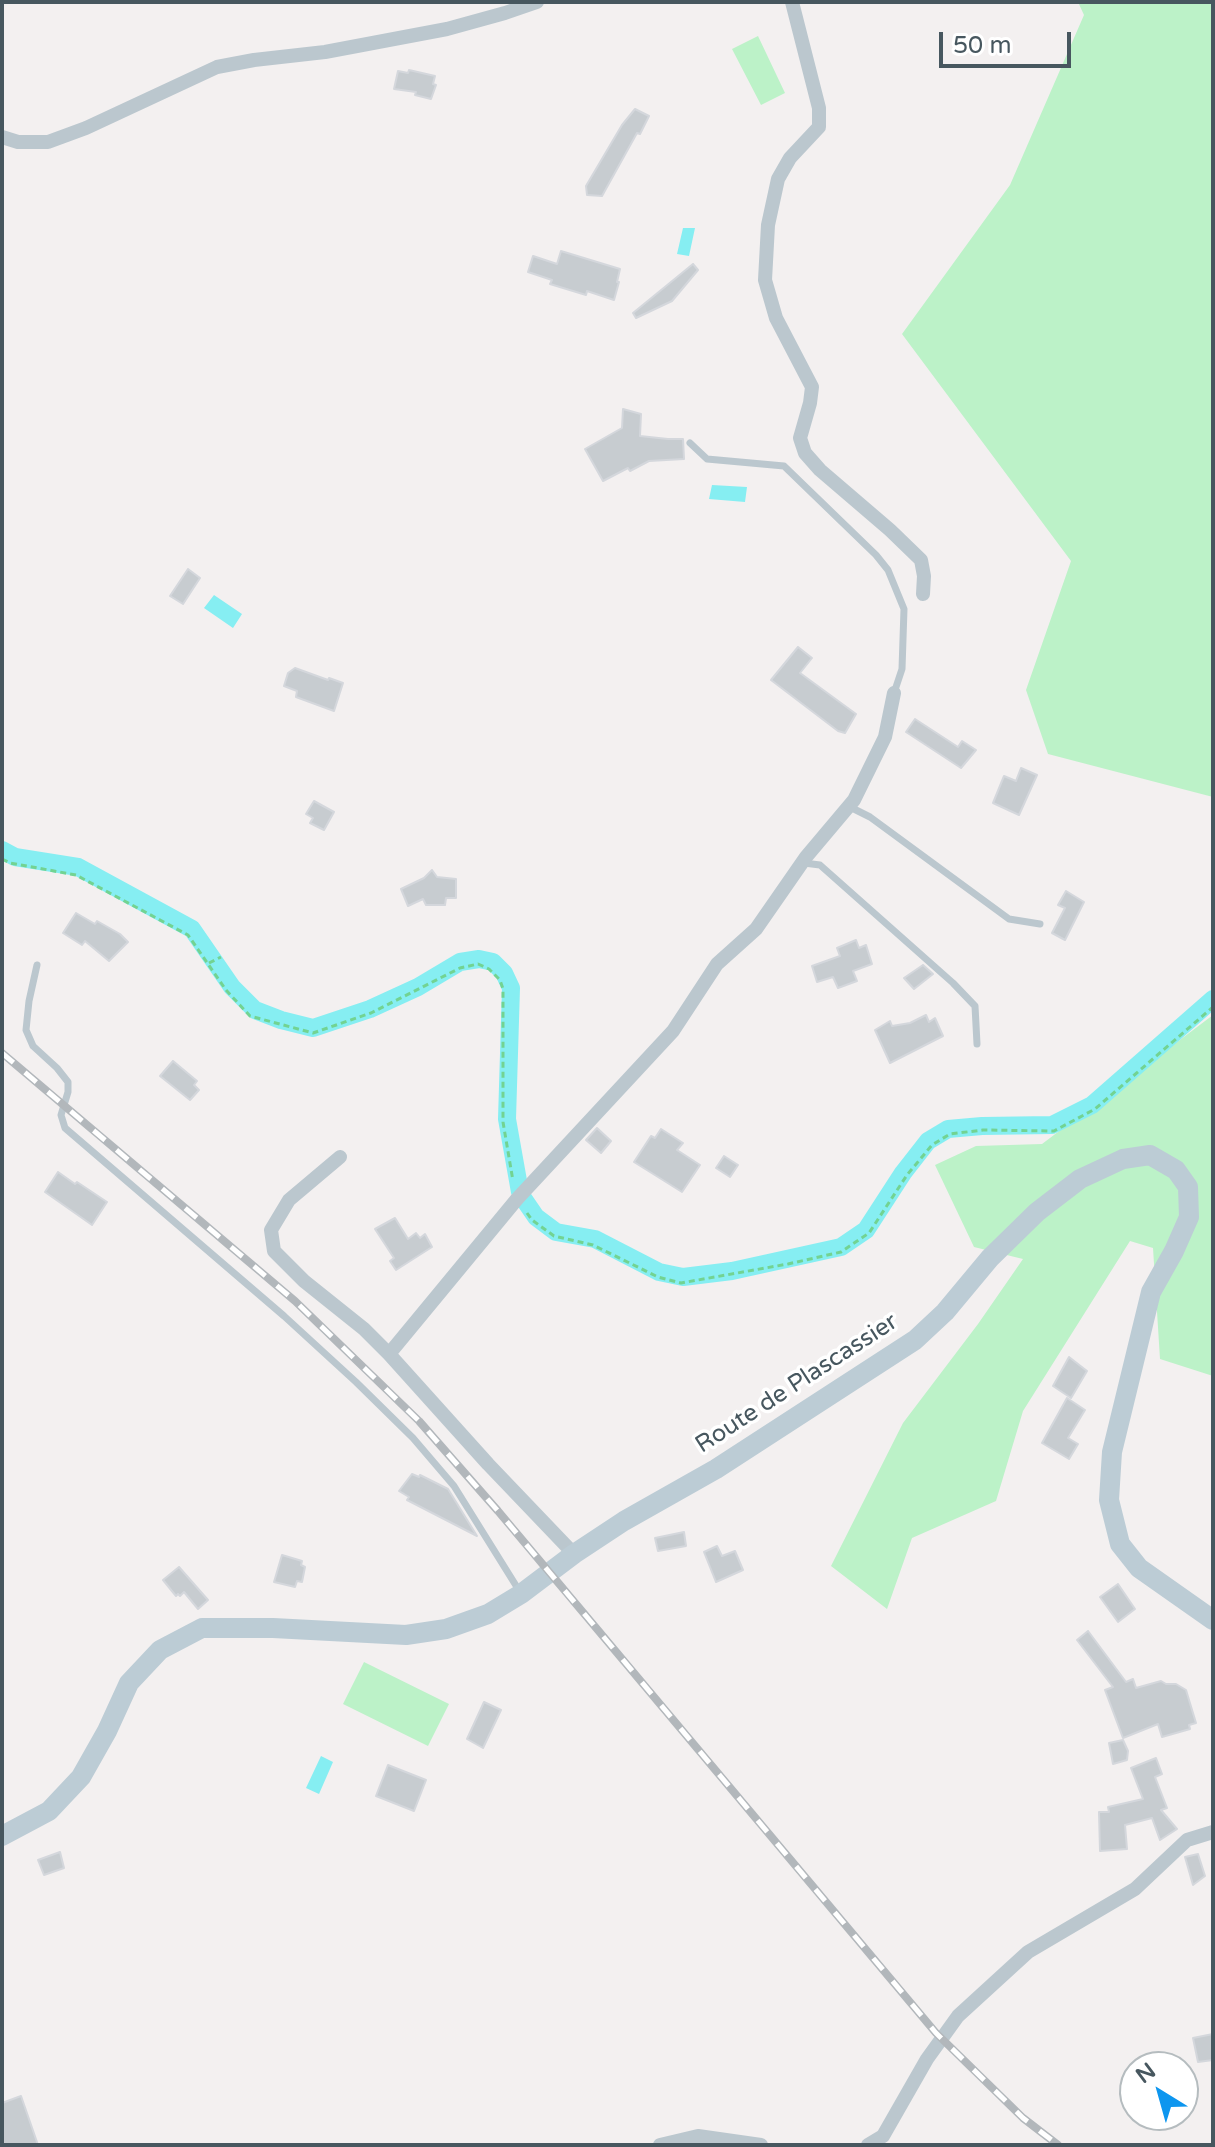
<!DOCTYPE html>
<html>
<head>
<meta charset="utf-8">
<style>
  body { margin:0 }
  #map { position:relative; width:1215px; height:2147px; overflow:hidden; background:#f3f0f0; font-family:"Varela Round",sans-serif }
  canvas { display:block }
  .frame { position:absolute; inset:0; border:4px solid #47575f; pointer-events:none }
  .north { position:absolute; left:1119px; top:2051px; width:80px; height:80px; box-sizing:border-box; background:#fff; border:2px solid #b5bcbf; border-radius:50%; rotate:323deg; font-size:22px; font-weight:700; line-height:32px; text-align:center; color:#47575f }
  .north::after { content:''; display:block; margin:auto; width:28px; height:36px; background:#0d96ef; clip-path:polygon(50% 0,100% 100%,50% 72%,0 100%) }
  .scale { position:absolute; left:939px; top:32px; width:132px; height:36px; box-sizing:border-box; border:4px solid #47575f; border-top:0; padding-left:10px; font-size:24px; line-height:28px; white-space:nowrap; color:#47575f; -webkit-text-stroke:6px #fff; paint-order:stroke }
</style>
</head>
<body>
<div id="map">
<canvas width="1215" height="2147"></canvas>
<div class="frame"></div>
<div class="north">N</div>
<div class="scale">50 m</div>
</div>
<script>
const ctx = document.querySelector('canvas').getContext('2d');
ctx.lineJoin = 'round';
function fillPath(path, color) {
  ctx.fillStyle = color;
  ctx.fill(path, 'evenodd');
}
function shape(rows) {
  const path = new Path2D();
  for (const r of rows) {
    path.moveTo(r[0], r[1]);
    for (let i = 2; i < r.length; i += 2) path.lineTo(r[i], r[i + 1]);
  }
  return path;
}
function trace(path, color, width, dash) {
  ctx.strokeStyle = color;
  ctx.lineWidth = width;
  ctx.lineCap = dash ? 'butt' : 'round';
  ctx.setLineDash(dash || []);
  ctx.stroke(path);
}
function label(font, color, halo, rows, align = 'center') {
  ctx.font = font + ' "Varela Round",sans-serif';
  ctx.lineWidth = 7;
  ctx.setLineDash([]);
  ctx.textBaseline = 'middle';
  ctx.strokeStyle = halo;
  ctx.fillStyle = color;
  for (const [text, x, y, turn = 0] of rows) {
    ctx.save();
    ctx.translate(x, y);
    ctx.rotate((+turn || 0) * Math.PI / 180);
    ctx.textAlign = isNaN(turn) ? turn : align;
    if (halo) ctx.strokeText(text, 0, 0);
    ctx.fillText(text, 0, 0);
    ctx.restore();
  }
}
const green = shape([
  [1078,2,1213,2,1213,797,1048,754,1026,690,1071,561,902,334,1010,185,1084,15],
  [758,36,785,93,761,105,732,49],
  [1213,1015,1213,1376,1160,1359,1153,1248,1130,1241,1023,1411,996,1501,912,1538,887,1609,831,1566,903,1423,978,1324,1023,1259,974,1247,935,1165,976,1146,1042,1144],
  [364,1662,449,1704,428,1746,343,1704]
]);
const water = shape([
  [683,228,695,228,689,256,677,254],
  [712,485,747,487,745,502,709,499],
  [214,595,242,614,233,628,204,608],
  [321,1756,333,1762,319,1794,306,1788]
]);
const canal = shape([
  [2,850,15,857,78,867,192,929,232,987,255,1010,281,1020,313,1028,370,1009,418,987,460,962,479,959,493,962,504,973,511,988,507,1119,520,1192],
  [523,1198,536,1217,556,1232,595,1239,659,1272,683,1277,732,1271,841,1247,866,1230,903,1173,928,1141,948,1129,982,1126,1052,1125,1092,1105,1213,999]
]);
const building = shape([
  [409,70,435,76,433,84,436,85,431,99,415,95,416,92,394,89,398,71,408,73,409,70],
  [635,109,649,116,640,134,637,133,602,196,587,195,586,186,622,125,635,109],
  [561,251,620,269,617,282,619,282,614,300,587,291,586,295,550,284,552,280,528,272,533,256,557,264,561,251],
  [693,264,698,270,672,301,636,318,633,313,693,264],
  [623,409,641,414,640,436,668,439,683,439,684,459,649,461,630,471,628,468,603,481,585,449,622,428,623,409],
  [188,569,200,578,183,604,170,596,188,569],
  [798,647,812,658,800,673,856,714,845,733,838,731,771,680,798,647],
  [295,668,328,680,329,678,343,683,334,711,296,697,297,691,284,686,288,673,295,668],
  [915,719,958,747,962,741,976,750,961,768,906,732,915,719],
  [1021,768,1037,775,1019,815,993,803,1004,776,1016,781,1021,768],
  [314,801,334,812,324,830,310,823,313,818,306,814,314,801],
  [432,870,437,877,456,879,456,898,446,898,445,905,426,905,423,899,408,906,401,889,424,878,432,870],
  [1066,891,1084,902,1065,940,1052,933,1065,908,1058,905,1066,891],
  [76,913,95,924,97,921,120,934,128,942,109,961,85,941,82,945,63,933,76,913],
  [856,940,859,948,866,945,872,964,853,971,857,981,838,988,833,977,817,982,812,966,840,956,837,948,856,940],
  [923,965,933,974,914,989,904,978,923,965],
  [926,1015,929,1022,935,1018,943,1036,890,1063,875,1030,890,1021,892,1026,910,1023,926,1015],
  [173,1061,197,1081,194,1085,199,1090,190,1100,160,1076,173,1061],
  [597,1128,611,1141,601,1153,586,1140,597,1128],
  [661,1129,683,1143,677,1150,700,1165,682,1192,634,1162,651,1136,655,1138,661,1129],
  [724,1156,738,1165,730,1177,716,1168,724,1156],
  [58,1172,75,1184,77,1182,107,1202,92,1225,45,1192,58,1172],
  [395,1218,408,1239,416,1233,420,1238,425,1234,432,1247,396,1270,390,1261,394,1258,375,1229,395,1218],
  [1069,1357,1087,1371,1071,1398,1053,1386,1069,1357],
  [1067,1398,1085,1410,1068,1438,1078,1444,1069,1459,1042,1443,1067,1398],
  [412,1474,419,1477,420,1475,448,1489,477,1536,407,1500,409,1497,399,1491,412,1474],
  [684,1532,686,1546,658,1551,655,1538,684,1532],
  [717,1546,722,1556,735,1551,743,1570,716,1582,704,1552,717,1546],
  [282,1555,302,1561,301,1565,305,1567,302,1582,297,1581,295,1587,274,1582,282,1555],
  [179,1567,208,1600,198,1609,184,1592,180,1596,178,1594,176,1596,163,1580,179,1567],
  [1118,1584,1135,1609,1118,1622,1100,1597,1118,1584],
  [1088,1631,1126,1682,1133,1679,1136,1688,1161,1681,1166,1684,1176,1684,1186,1690,1196,1723,1189,1725,1190,1729,1162,1737,1158,1724,1123,1738,1105,1690,1113,1687,1077,1640,1088,1631],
  [484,1702,501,1710,483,1748,467,1739,484,1702],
  [1123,1740,1128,1751,1127,1760,1113,1764,1109,1743,1123,1740],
  [1156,1758,1162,1774,1155,1777,1167,1808,1161,1810,1177,1829,1160,1840,1152,1818,1125,1825,1127,1849,1100,1851,1099,1812,1109,1812,1108,1807,1143,1799,1131,1768,1156,1758],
  [388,1765,426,1780,414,1811,376,1796,388,1765],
  [60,1852,64,1868,44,1875,38,1860,60,1852],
  [1198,1854,1205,1876,1193,1885,1185,1857,1198,1854],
  [1213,2034,1213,2060,1198,2062,1193,2038,1213,2034],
  [21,2096,38,2145,2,2145,2,2103,21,2096]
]);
const path = shape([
  [2,859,10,863,76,875,188,935,226,990,250,1016,313,1033,371,1013,460,968,478,964,489,969,500,980,503,989,503,1122,513,1181],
  [209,963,221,957],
  [527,1213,532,1220,554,1236,593,1245,658,1277,681,1283,788,1264,841,1252,869,1233,907,1175,932,1145,950,1134,983,1130,1054,1131,1095,1109,1213,1007]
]);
const lane = shape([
  [690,443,707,459,784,466,876,555,888,570,904,609,902,669,894,693],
  [848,806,870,817,1009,919,1040,924],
  [804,863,820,865,953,983,975,1006,977,1044],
  [37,965,29,1001,26,1030,33,1046,57,1068,68,1082,68,1092,61,1115,65,1128,284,1316,356,1382,413,1438,454,1486,520,1592]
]);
const street = shape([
  [792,2,819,108,819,127,790,158,778,179,768,225,765,280,776,318,812,387,810,403,800,438,805,453,820,470,890,530,921,560,924,576,923,594],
  [2,137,18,142,48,142,86,128,217,67,254,60,325,52,447,29,505,13,537,2],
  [340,1157,289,1200,271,1230,274,1251,304,1281,364,1329,389,1354,488,1464,574,1554],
  [389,1354,517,1199,673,1031,717,964,756,929,806,857,854,800,885,737,894,693],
  [660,2145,698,2136,761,2145],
  [868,2145,883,2136,927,2059,958,2016,1028,1952,1135,1889,1187,1840,1213,1832]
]);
const secondary = shape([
  [2,1836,49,1811,81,1777,107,1731,129,1683,160,1650,202,1628,273,1628,406,1635,446,1629,488,1614,521,1594,574,1554,624,1521,716,1469,915,1340,945,1312,990,1258,1037,1212,1080,1179,1123,1159,1150,1155,1176,1170,1188,1187,1189,1217,1174,1251,1151,1292,1112,1452,1109,1500,1120,1544,1139,1568,1213,1620]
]);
const rail = shape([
  [2,1053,295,1301,419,1421,498,1511,936,2033,1023,2118,1058,2145]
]);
const streetNames = [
  ["Route de Plascassier",797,1384,-33]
];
fillPath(green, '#bcf2c8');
fillPath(water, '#86eef2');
trace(canal, '#86eef2', 18);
fillPath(building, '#c7ccd0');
trace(building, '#d4d7dc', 2);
trace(path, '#72d392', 3, [6, 4]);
trace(lane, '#bbc7ce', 7);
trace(street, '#bbc7ce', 14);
trace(secondary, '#bcccd5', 20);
trace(rail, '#b2b7bb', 8);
trace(rail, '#fff', 5, [15]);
label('24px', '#47575f', '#fff', streetNames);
</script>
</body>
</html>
